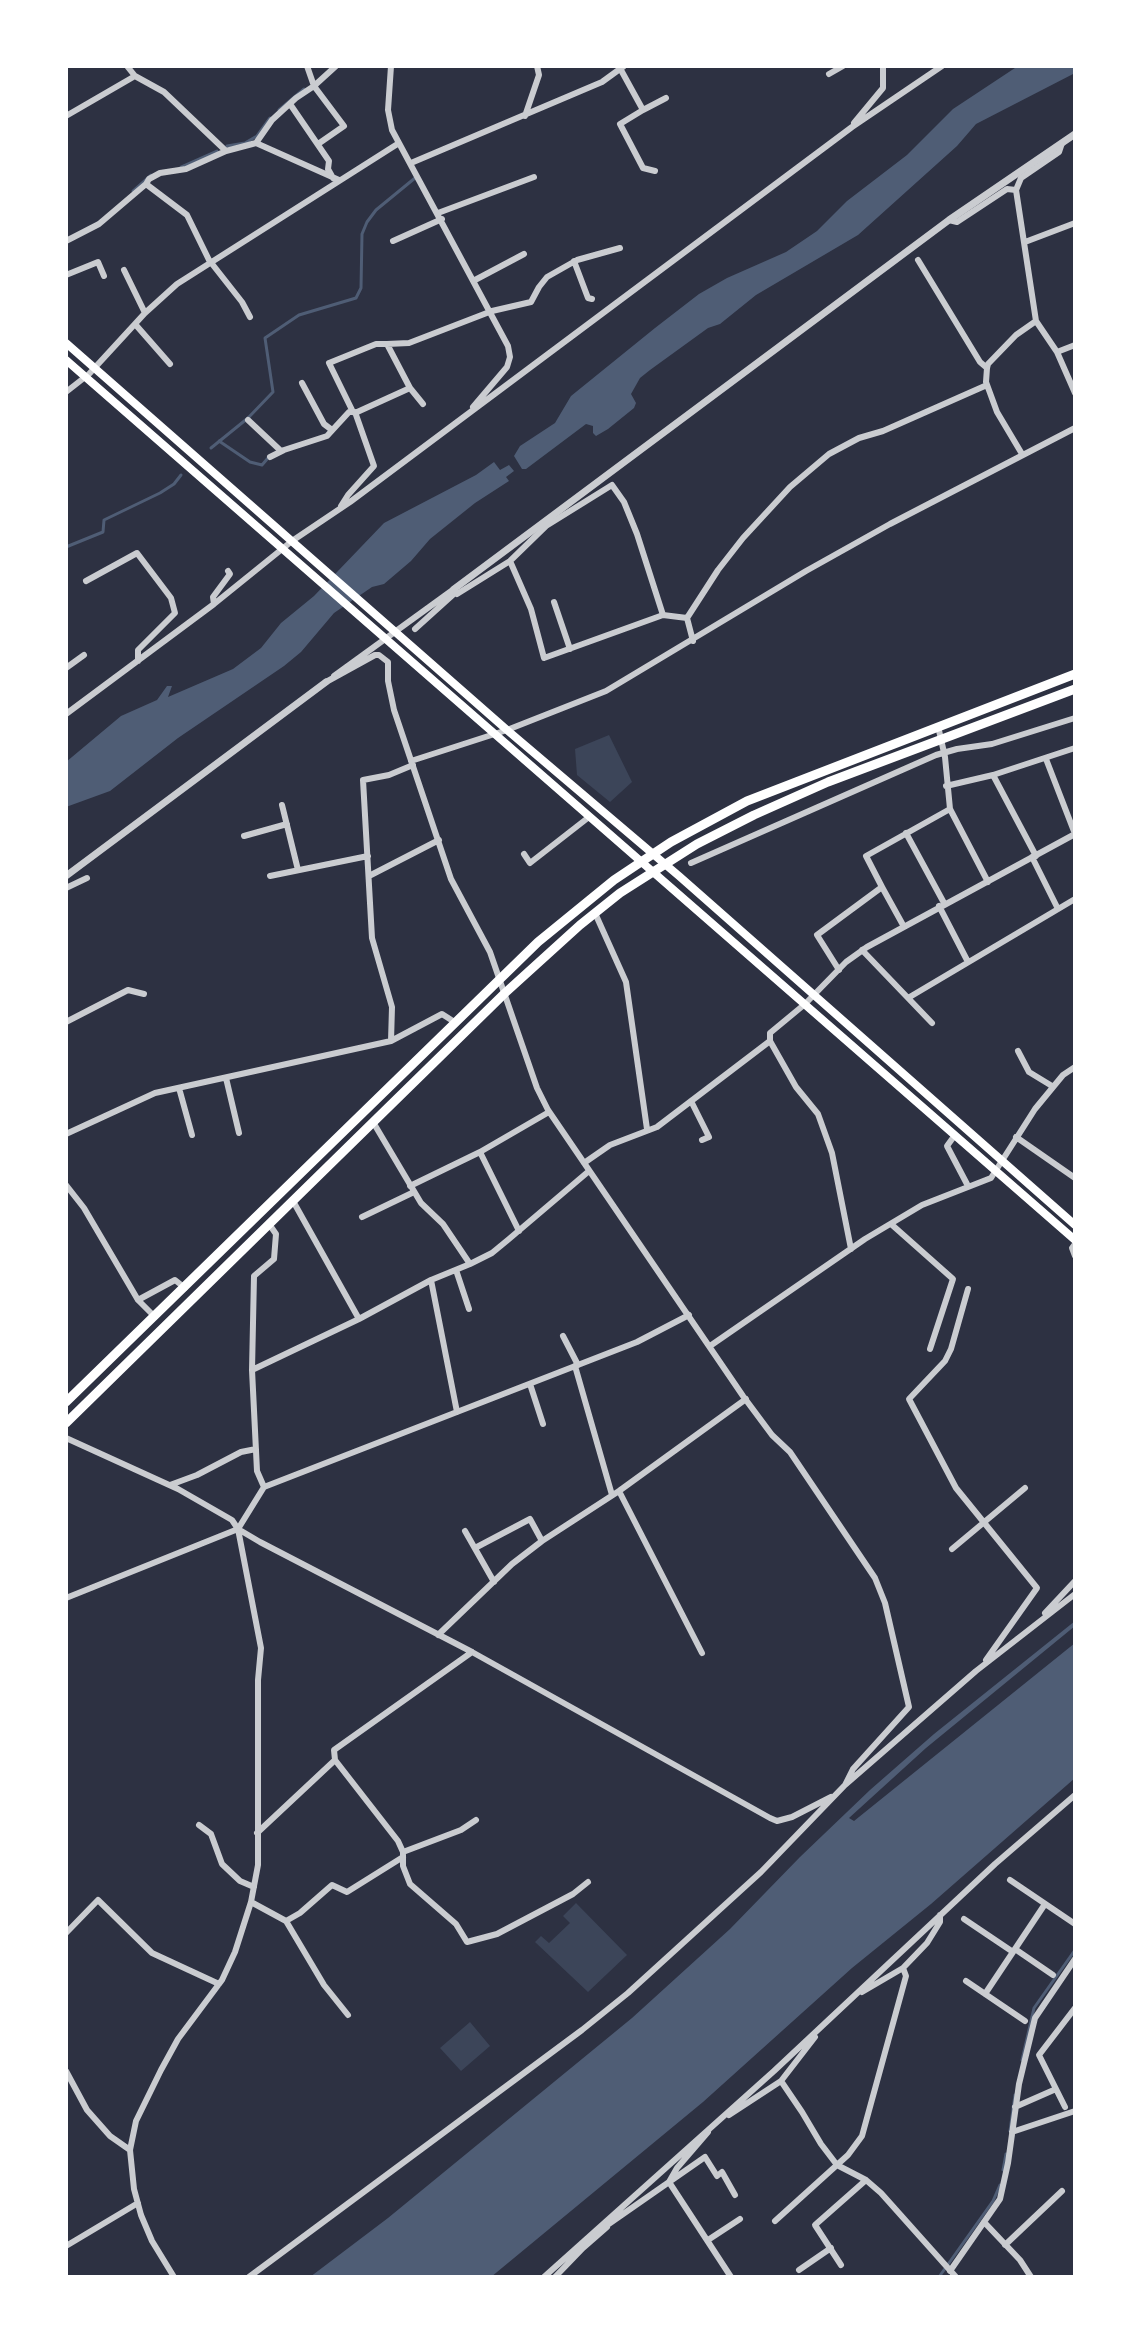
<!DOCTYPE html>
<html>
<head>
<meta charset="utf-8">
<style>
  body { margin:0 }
  #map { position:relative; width:1141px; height:2343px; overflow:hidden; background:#2d3142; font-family:"Open Sans",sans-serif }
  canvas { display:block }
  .frame { position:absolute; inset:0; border:68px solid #fff; pointer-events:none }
</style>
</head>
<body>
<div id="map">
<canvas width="1141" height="2343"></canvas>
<div class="frame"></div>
</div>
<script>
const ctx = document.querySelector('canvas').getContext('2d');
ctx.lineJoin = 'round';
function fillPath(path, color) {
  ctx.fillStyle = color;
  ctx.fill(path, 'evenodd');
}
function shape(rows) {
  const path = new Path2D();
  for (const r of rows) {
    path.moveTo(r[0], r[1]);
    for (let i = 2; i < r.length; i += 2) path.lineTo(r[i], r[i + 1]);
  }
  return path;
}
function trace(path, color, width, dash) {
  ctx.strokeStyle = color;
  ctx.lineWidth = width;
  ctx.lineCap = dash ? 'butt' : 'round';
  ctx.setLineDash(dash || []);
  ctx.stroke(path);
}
const green = shape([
  [609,735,632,782,610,802,577,775,575,749],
  [576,1903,627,1955,588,1992,535,1942,541,1936,549,1943,570,1923,563,1916],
  [470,2022,490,2046,461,2071,440,2048]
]);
const water = shape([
  [1018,66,1075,66,1075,73,976,124,957,146,858,235,756,295,720,324,708,328,650,370,640,378,631,394,636,403,634,408,608,429,596,436,593,433,593,426,586,424,526,469,522,469,514,456,520,446,555,423,571,396,655,328,699,294,727,278,786,252,817,231,847,201,907,155,953,109],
  [494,462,500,470,509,465,514,471,506,477,509,481,475,503,430,539,411,561,384,584,372,587,334,613,301,652,284,666,178,738,110,791,66,807,66,762,121,716,157,700,167,686,172,686,168,697,233,669,261,648,281,623,314,596,384,523,476,475],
  [1075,1621,1075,1626,926,1748,849,1818,854,1821,1075,1643,1075,1778,931,1904,852,1968,703,2102,491,2277,310,2277,388,2218,632,2018,730,1929,800,1857,870,1790,934,1734]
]);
const stream = shape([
  [279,110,304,89],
  [227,146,245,143,257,136,270,118],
  [181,167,217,151],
  [133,191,151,175],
  [219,441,250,462,262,465,268,458],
  [211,448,248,418,273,392,265,338,299,315,356,298,361,288,362,234,367,222,376,210,415,178],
  [66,547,103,532,104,520,160,493,174,484,181,475],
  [1022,2060,1034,2008,1075,1950],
  [1010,2131,1015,2095],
  [1003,2170,1006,2154],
  [939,2277,993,2201,1000,2185]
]);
const minor = shape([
  [127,66,135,76,164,92,226,151,256,143,272,120,296,98,314,86,344,126,318,144],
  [307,66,314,86,336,66],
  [391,66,388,110,392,130,508,346,510,357,507,367,473,407],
  [621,70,643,110,620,124,643,168,655,171],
  [829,74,843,66],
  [290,104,329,161,328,169,333,178],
  [643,110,666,98],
  [66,116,135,76],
  [525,116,539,75,537,66],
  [854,123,883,88,883,66],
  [256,143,339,180],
  [226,151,186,169,160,173,149,179,146,184,187,215,209,260,242,302,250,317],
  [411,163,602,82,624,66],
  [1016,190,1021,178,1059,152,1062,143],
  [438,213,534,177],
  [949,220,957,222,1007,189,1016,190,1036,321,1057,352,1075,393],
  [66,241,99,224,146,184],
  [393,241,442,219],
  [1025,242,1075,223],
  [918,260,980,362,987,368],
  [574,261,588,298,592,299],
  [124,270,145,313],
  [66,275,98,262,104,276],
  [475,280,524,254],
  [135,324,170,364],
  [387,344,409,343,492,311,531,302,539,287,547,277,577,260,620,248],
  [1057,352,1075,345],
  [302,383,324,424,332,430],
  [410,388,423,404],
  [66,392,89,374,145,313,177,284,399,143],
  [353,412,329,363,376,344,387,344,410,388,355,413],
  [248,420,281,451],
  [1022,454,997,412,986,382,987,368,988,364,1016,335,1036,321],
  [270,457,284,450,327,436,349,412,355,412,374,466,348,495,341,506],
  [510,561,531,609,544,658,663,615],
  [86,581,137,553,171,598,175,613,138,650,138,661],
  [457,594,510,561,546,526,612,485,624,502,637,534,663,615,687,618,693,641],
  [554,602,570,649],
  [214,604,213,597,230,574,228,571],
  [687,618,718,570,743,538,790,487,829,454,859,438,883,431,987,385],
  [415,629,456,592],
  [66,668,84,655],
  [334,676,454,589],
  [326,682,375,655,379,655,388,662,388,681,394,710,451,879,490,952,537,1088,548,1110,743,1396,772,1435,790,1452,875,1578,885,1603,909,1707,853,1769,845,1785],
  [66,714,214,604,292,541,350,502,852,127,942,66],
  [938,726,945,757,950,809],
  [1046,759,1075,834],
  [411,761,507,730,606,691,806,571,890,524,1075,428],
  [993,775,1075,748],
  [946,786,993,775,1036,856],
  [282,805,298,870],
  [906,833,944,903],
  [244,836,287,824],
  [524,854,530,863,589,817],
  [1032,857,1058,909],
  [691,863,936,755,957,749,992,744,1075,718],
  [270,876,368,856],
  [369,876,439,840],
  [882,887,866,856,950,809,988,882],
  [66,888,87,878],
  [939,906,968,962],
  [595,913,626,982,647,1129],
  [862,950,932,1023],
  [839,970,817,935,882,887,903,925],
  [908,998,1075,899],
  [66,1022,128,990,144,994],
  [391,1041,392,1007,372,938,363,780,389,775,413,765],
  [1018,1051,1029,1072,1052,1086],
  [226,1078,239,1133],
  [179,1088,192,1135],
  [691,1101,709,1137,702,1140],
  [373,1122,421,1203,443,1224,470,1264,492,1253,509,1239,589,1171],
  [66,1134,155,1093,391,1041,442,1014,456,1023],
  [955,1135,947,1146,968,1186],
  [1016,1137,1075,1178],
  [480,1152,519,1231],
  [584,1163,610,1145,657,1127,770,1041],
  [66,1185,84,1208,138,1300,175,1280,185,1288],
  [410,1186,480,1152,549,1112],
  [293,1201,359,1319],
  [362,1217,414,1192],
  [891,1224,953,1279,930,1349],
  [1075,1244,1072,1248,1075,1256],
  [851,1249,832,1153,818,1114,796,1087,770,1041,770,1033,805,1004,846,962,867,947,1075,834],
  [456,1270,469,1309],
  [968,1289,951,1349,945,1361,909,1399,956,1488,1037,1588,986,1660],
  [138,1300,155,1317],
  [563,1336,578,1365],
  [710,1346,865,1239,922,1205,991,1178,1035,1109,1063,1075,1075,1067],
  [575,1366,612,1495],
  [252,1370,254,1276,274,1259,276,1234,269,1224],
  [530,1384,543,1424],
  [457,1412,431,1280,470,1264],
  [66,1438,178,1489,232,1520,238,1529,260,1542,472,1652,770,1818,777,1821,792,1817,831,1797],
  [170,1485,197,1475,241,1452,256,1449],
  [264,1487,637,1342,689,1315],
  [619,1491,702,1653],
  [465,1531,494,1582],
  [475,1548,530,1519,542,1541],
  [952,1549,1025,1488],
  [66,1598,238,1529,264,1487,257,1471,252,1370,359,1319,431,1280],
  [1045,1613,1075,1581],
  [438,1635,512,1564,542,1541,619,1491,746,1399],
  [335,1760,334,1750,472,1652],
  [199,1825,211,1834,222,1864,240,1881,254,1887],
  [257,1833,335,1760,398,1841,403,1852,403,1866,410,1884,456,1924,467,1942,497,1934,573,1894,588,1882],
  [403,1852,461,1830,476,1820],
  [1010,1880,1075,1924],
  [251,1902,286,1921,324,1985,348,2015],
  [964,1919,1013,1952],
  [286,1921,300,1913,332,1885,347,1892,403,1857],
  [66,1933,98,1900,152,1953,219,1984],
  [1015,1949,1053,1975],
  [966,1981,1025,2021],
  [862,1992,903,1968,927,1943,940,1922,940,1915],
  [985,1994,1045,1904],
  [66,2071,87,2110,110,2136,130,2150],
  [781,2081,815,2037],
  [1056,2089,1065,2107],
  [1015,2107,1056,2089,1039,2055,1075,2008],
  [729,2115,781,2081,802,2112,821,2144,837,2165,866,2180,881,2193,956,2277],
  [708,2132,677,2168,669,2182,731,2277],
  [1012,2132,1075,2111],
  [775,2221,848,2155,862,2136,906,1976,903,1968],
  [984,2222,1020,2260,1031,2277],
  [603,2228,705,2157,717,2176,722,2172,735,2195],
  [708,2240,740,2219],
  [1005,2245,1062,2191],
  [66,2246,138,2203],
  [583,2248,607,2227],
  [841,2265,815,2225,866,2180],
  [799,2270,831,2248],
  [950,2271,1000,2199,1008,2163,1019,2084,1035,2018,1075,1959],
  [174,2277,152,2241,141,2215,134,2189,130,2150,136,2121,161,2070,178,2039,222,1980,235,1952,251,1902,258,1865,258,1680,261,1648,238,1529],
  [249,2277,582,2030,628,1993,761,1872,845,1785,976,1671,1075,1594],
  [544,2277,774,2071,995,1864,1075,1795],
  [555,2277,583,2248,582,2243]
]);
const tertiary = shape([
  [454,589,949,220,1075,134],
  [66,876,326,682]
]);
const secondary = shape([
  [66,343,507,730,679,876,1075,1225],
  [66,360,1075,1240]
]);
const primary = shape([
  [66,1402,538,942,614,880,671,842,747,801,1075,674],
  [66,1423,505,993,580,925,620,893,697,844,754,815,828,782,1075,689]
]);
fillPath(green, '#3c4559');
fillPath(water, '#4f5d75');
trace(stream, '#4f5d75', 3);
trace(minor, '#caccd0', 6);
trace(tertiary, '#caccd0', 7);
trace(secondary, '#fff', 8);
trace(primary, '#fff', 9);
</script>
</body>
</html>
